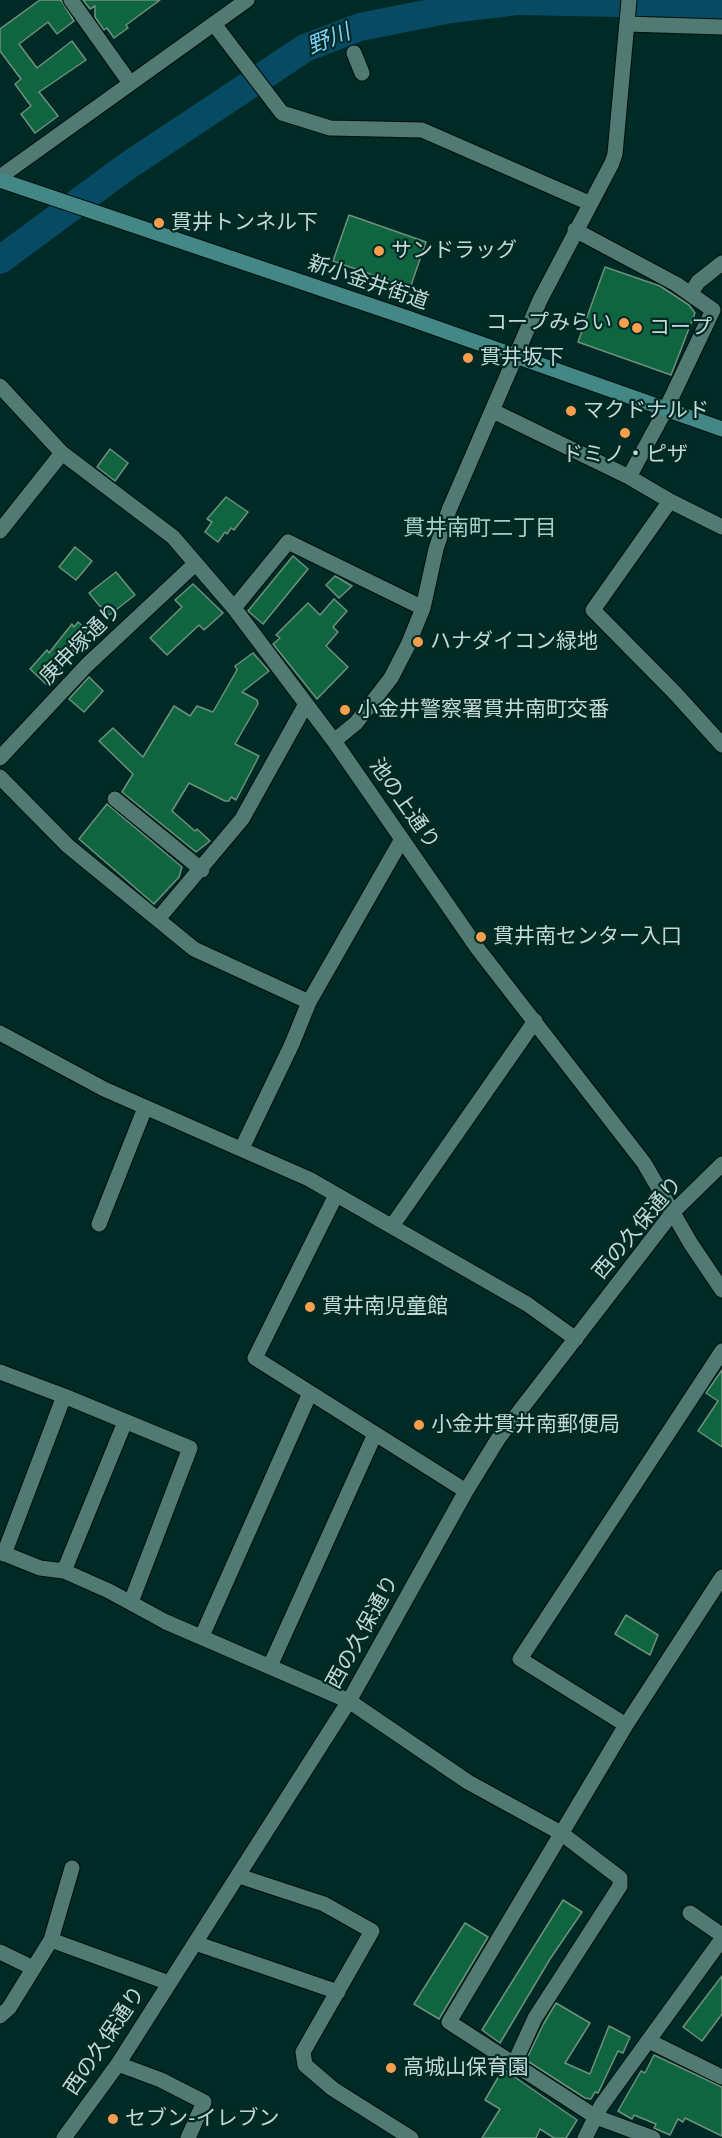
<!DOCTYPE html>
<meta charset="utf-8">
<style>
body{margin:0}
canvas{display:block;background:#002a25}
</style>
<canvas width="722" height="2138"></canvas>
<script>
const c = document.querySelector('canvas').getContext('2d');
c.lineJoin = 'round';
function poly(rows) {
  const path = new Path2D();
  for (const r of rows) {
    path.moveTo(r[0], r[1]);
    for (let i = 2; i < r.length; i += 2) path.lineTo(r[i], r[i + 1]);
  }
  return path;
}
function strokePath(path, color, width, dash) {
  c.strokeStyle = color;
  c.lineWidth = width;
  c.lineCap = dash ? 'butt' : 'round';
  c.setLineDash(dash || []);
  c.stroke(path);
}
function fillPath(path, color) {
  c.fillStyle = color;
  c.fill(path, 'evenodd');
}
function write(font, color, halo, rows, align = 'center') {
  c.font = font + ' "PT Sans","Noto Sans JP",sans-serif';
  c.lineWidth = 4.5;
  c.setLineDash([]);
  c.textBaseline = 'middle';
  c.strokeStyle = halo;
  c.fillStyle = color;
  for (const [text, x, y, turn = 0] of rows) {
    c.save();
    c.translate(x, y);
    c.rotate((+turn || 0) * Math.PI / 180);
    c.textAlign = isNaN(turn) ? turn : align;
    if (halo) c.strokeText(text, 0, 0);
    c.fillText(text, 0, 0);
    c.restore();
  }
}
strokePath(poly([
 [0,260,126,167,305,48,360,27,451,9,517,1,722,5]
]), '#074a64', 28);
const building = poly([
 [40,0,61,0,74,21,57,34,48,22,19,44,37,68,72,41,86,60,39,92,58,116,35,133,21,114,31,106,15,84,21,79,0,51,0,29,40,0],
 [83,0,160,0,126,25,128,28,114,38,107,28,104,30,95,17,95,6,90,9,83,0],
 [349,215,426,242,410,288,333,261,349,215],
 [605,267,660,286,689,305,695,313,671,375,578,342,605,267],
 [110,449,128,463,115,481,97,467,110,449],
 [226,497,248,512,234,530,231,528,227,534,225,532,218,542,205,532,212,522,207,519,226,497],
 [75,547,92,561,76,580,59,567,75,547],
 [293,556,308,569,263,624,248,611,293,556],
 [116,572,135,595,108,616,89,593,116,572],
 [335,576,352,586,339,598,326,585,335,576],
 [193,584,223,613,204,630,199,625,167,655,150,638,182,607,175,600,193,584],
 [334,599,347,611,333,627,338,632,326,646,348,667,317,699,273,644,280,638,276,635,308,603,320,615,334,599],
 [78,622,87,630,63,666,46,684,30,669,47,650,49,653,72,624,74,627,78,622],
 [253,653,269,671,242,692,257,700,258,704,235,744,259,756,236,800,231,797,229,801,225,801,189,783,172,811,195,831,197,829,210,841,196,852,122,792,133,774,99,741,113,728,143,757,174,706,190,716,197,706,213,712,237,670,235,666,253,653],
 [89,677,103,691,84,712,69,699,89,677],
 [107,804,182,867,179,877,154,904,79,839,107,804],
 [722,1370,722,1447,698,1431,718,1401,706,1393,722,1370],
 [626,1615,658,1635,650,1655,615,1634,626,1615],
 [563,1900,582,1912,550,1959,500,2043,482,2030,563,1900],
 [465,1923,488,1937,439,2019,414,2004,465,1923],
 [722,1976,722,2014,702,2041,683,2027,722,1976],
 [556,2003,590,2023,565,2063,590,2074,609,2026,630,2037,623,2053,618,2051,598,2093,595,2092,591,2099,585,2098,526,2060,544,2023,556,2003],
 [654,2055,722,2087,722,2136,685,2118,683,2122,678,2119,670,2135,654,2128,656,2124,634,2115,632,2119,618,2111,641,2071,645,2073,654,2055],
 [503,2069,577,2120,566,2138,554,2138,540,2129,536,2138,482,2138,500,2109,485,2100,503,2069]
]);
fillPath(building, '#0f653f');
strokePath(building, '#70907c', 1.5);
const street = poly([
 [71,0,130,83],
 [214,24,282,113,330,128,422,130,589,203],
 [627,24,722,27],
 [354,53,362,73],
 [0,177,247,0],
 [575,230,676,284,713,310,666,409,629,477],
 [691,293,698,282,722,263],
 [0,386,62,453,173,537,234,608,334,741,478,949,644,1163,691,1244,722,1290],
 [493,411,629,477,670,501,722,527],
 [670,501,593,610,675,693,722,745],
 [0,531,62,453],
 [234,608,288,542,423,608],
 [334,741,356,723,391,678,408,645,423,608,436,549,449,510,540,300,612,163,615,154,629,0],
 [0,758,87,665,195,564],
 [0,777,68,846,194,949,309,1002],
 [115,799,202,870],
 [158,919,242,819,306,704],
 [0,1033,104,1089,309,1179,527,1304,576,1339],
 [242,1148,292,1044,309,1002,402,839],
 [336,1195,255,1358,466,1491],
 [99,1224,145,1108],
 [392,1226,535,1021],
 [0,1372,64,1396,190,1448,131,1602],
 [0,1552,40,1568,64,1571,109,1591,166,1622,349,1701,468,1782,561,1833,620,1878,620,1886,535,2018,514,2064],
 [4,1554,64,1396],
 [64,1571,125,1422],
 [202,1636,310,1393],
 [270,1666,375,1434],
 [626,1725,520,1659,722,1351],
 [239,1876,324,1904,372,1931,303,2052,305,2065,333,2089,411,2138],
 [690,1913,722,1935],
 [51,1940,169,1983],
 [195,1943,338,1992],
 [0,1952,33,1968],
 [0,2016,9,2008,51,1940,72,1868],
 [649,2041,722,2077],
 [118,2064,161,2080,204,2102,188,2138],
 [64,2138,118,2064,349,1701,466,1491,498,1439,673,1212,722,1164],
 [585,2138,601,2106,722,1939],
 [653,2138,596,2117,449,2022,626,1725,722,1577]
]);
const secondary = poly([
 [0,180,405,317,722,429]
]);
strokePath(street, '#00100d', 17);
strokePath(secondary, '#00100d', 17);
strokePath(street, '#517a72', 15);
strokePath(secondary, '#438887', 15);
for (const [x, y, r, color] of [
 [159,223,6,"#fa9f4e"],
 [379,251,6,"#fa9f4e"],
 [624,323,6,"#fa9f4e"],
 [637,328,6,"#fa9f4e"],
 [468,358,6,"#fa9f4e"],
 [571,411,6,"#fa9f4e"],
 [625,433,6,"#fa9f4e"],
 [418,642,6,"#fa9f4e"],
 [345,710,6,"#fa9f4e"],
 [481,937,6,"#fa9f4e"],
 [310,1307,6,"#fa9f4e"],
 [419,1425,6,"#fa9f4e"],
 [391,2068,6,"#fa9f4e"],
 [113,2119,6,"#fa9f4e"]
]) {
  const dot = new Path2D();
  dot.arc(x, y, r, 0, 2 * Math.PI);
  c.fillStyle = color;
  c.fill(dot);
  strokePath(dot, '#002a25', 2);
}
write('21px', '#c4d9d5', '#002a25', [
 ["貫井トンネル下",171,223],
 ["サンドラッグ",391,251],
 ["コープみらい",612,323,"right"],
 ["コープ",649,328],
 ["貫井坂下",480,358],
 ["マクドナルド",583,411],
 ["ドミノ・ピザ",625,455,"center"],
 ["ハナダイコン緑地",430,642],
 ["小金井警察署貫井南町交番",357,710],
 ["貫井南センター入口",493,937],
 ["貫井南児童館",322,1307],
 ["小金井貫井南郵便局",431,1425],
 ["高城山保育園",403,2068],
 ["セブン-イレブン",125,2119]
], 'left');
write('21px', '#c4d9d5', '#002a25', [
 ["新小金井街道",368,283,19],
 ["庚申塚通り",81,644,-45],
 ["池の上通り",404,804,55],
 ["西の久保通り",638,1228,-50],
 ["西の久保通り",363,1632,-61],
 ["西の久保通り",105,2041,-56]
]);
write('italic 22px', '#82cef4', '#002a25', [
 ["野川",329,40,-22]
]);
write('22px', '#a4cfc7', '#002a25', [
 ["貫井南町二丁目",480,529]
]);
</script>
